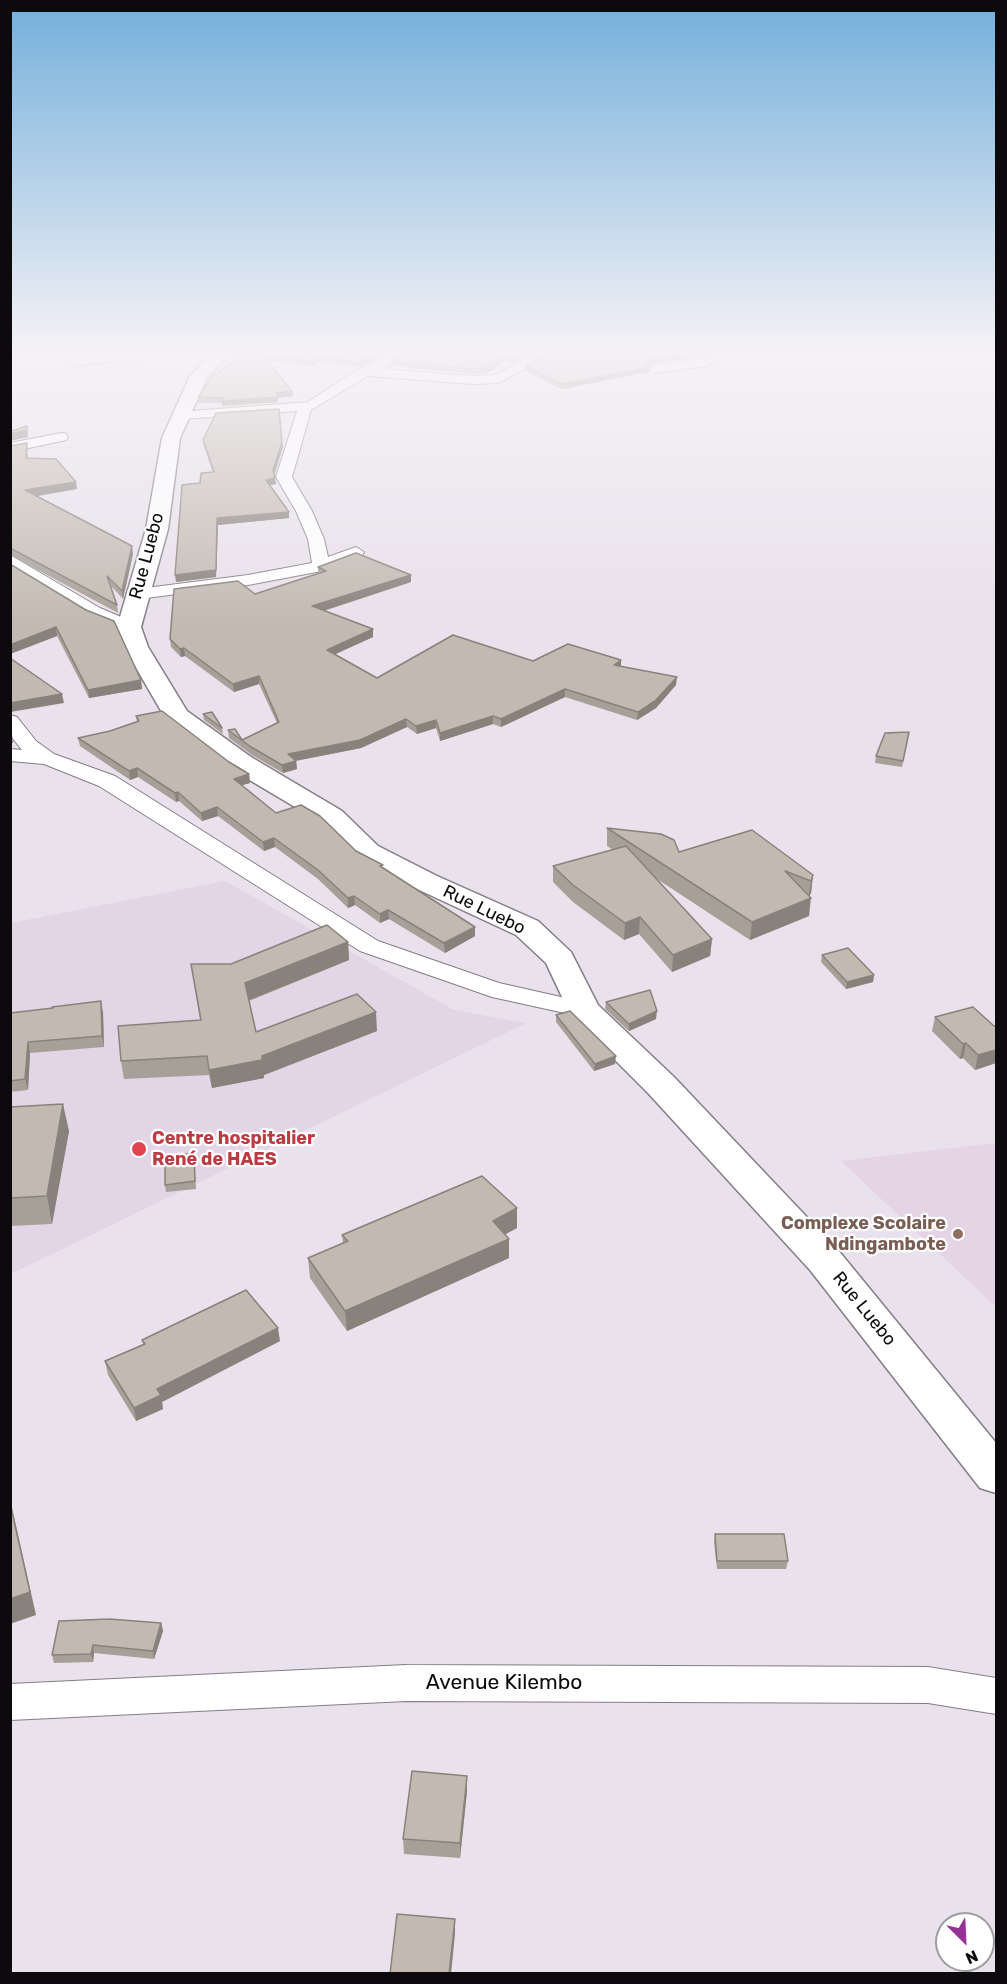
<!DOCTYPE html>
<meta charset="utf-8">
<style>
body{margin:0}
#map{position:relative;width:1007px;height:1984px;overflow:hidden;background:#e9e1eb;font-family:Rubik,sans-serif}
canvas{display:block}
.frame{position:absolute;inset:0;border:12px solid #0d0a0e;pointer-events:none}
.north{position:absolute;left:935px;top:1912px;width:60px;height:60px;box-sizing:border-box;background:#fff;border:2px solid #9e9d9f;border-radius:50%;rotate:156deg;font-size:16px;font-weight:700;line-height:24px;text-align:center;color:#0d0a0e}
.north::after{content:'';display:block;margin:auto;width:21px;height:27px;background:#973196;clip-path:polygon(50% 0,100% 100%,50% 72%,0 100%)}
</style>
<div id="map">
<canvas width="1007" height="1984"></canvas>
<div class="frame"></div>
<div class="north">N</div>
</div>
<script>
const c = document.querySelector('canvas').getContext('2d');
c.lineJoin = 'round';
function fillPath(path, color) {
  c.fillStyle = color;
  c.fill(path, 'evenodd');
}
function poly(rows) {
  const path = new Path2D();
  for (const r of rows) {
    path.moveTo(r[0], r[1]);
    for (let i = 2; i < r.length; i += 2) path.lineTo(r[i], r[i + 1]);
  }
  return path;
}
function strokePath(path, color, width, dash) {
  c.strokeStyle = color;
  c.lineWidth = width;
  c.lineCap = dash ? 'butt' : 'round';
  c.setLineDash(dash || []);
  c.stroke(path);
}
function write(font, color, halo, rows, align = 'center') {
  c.font = font + ' Rubik,sans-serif';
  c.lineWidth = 4.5;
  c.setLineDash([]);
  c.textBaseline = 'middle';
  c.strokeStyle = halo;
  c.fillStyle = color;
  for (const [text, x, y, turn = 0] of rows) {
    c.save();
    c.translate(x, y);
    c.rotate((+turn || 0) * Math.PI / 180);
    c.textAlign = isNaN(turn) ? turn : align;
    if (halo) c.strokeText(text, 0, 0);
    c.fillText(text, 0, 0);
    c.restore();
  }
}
fillPath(poly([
 [225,881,454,1010,526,1023,11,1274,11,923]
]), '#e2d5e5');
fillPath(poly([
 [996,1143,996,1307,841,1161]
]), '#e4d4e6');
const minor = poly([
 [39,347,65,347,59,351,10,361,10,353,39,347],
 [403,347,419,347,381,369,473,376,495,375,550,347,566,347,498,383,473,384,368,376,311,410,292,477,312,511,324,539,328,557,356,547,364,552,362,556,327,570,248,585,138,599,132,598,129,594,132,590,138,589,248,575,312,563,308,539,296,511,276,477,297,411,183,419,178,418,176,415,178,412,308,402,351,374,403,347],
 [726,347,742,347,706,366,655,373,648,369,655,365,703,359,726,347],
 [181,348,201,349,223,355,224,358,218,362,200,357,181,356,77,365,71,361,77,357,181,348],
 [61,433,66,434,68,437,66,440,10,452,10,443,61,433],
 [10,555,100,608,135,623,138,627,135,631,129,632,88,616,10,568,10,555],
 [10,715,17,717,36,741,54,754,115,776,378,941,499,983,592,1004,596,1009,592,1014,583,1017,492,997,360,951,99,786,44,764,10,761,10,749,22,750,10,735,10,715],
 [406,1665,928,1667,996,1678,996,1714,928,1703,406,1701,10,1720,10,1684,406,1665]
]);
const tertiary = poly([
 [218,347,236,347,207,378,180,438,168,529,141,627,148,647,187,711,251,757,342,811,378,846,437,876,538,921,571,952,598,1005,674,1077,838,1250,996,1443,996,1493,980,1488,810,1270,648,1093,571,1016,546,963,516,935,415,888,358,858,322,823,231,769,168,721,164,716,124,647,117,627,146,529,162,438,190,376,218,347]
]);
strokePath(minor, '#847d86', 2);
strokePath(tertiary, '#847d86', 3);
fillPath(minor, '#fff');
fillPath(tertiary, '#fff');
fillPath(poly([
 [196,347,215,347,212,350],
 [234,347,398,347,360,367,319,362,312,366,267,361,292,391,293,396,278,398,278,402,222,406,222,403,198,403,198,397,243,352,235,352],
 [413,347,545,347,511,364,505,361,488,373,473,374,391,366,391,361],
 [781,347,814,347,815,354,781,353],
 [714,351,702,357,655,363,649,366,649,372,561,389,525,371,525,366],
 [203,440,283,447,274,474,276,484,270,485,289,518,218,525,216,577,176,582,200,483,213,473,204,446],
 [27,443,28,458,77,489,36,496,133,554,123,599,111,586,117,605,118,613,10,555,10,446],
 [10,564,141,680,142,689,89,698,57,636,10,654],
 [318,567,411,575,411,582,324,611,373,629,373,637,335,654,377,678,533,661,621,666,676,685,656,708,637,720,565,697,501,727,493,724,440,741,436,728,417,734,407,727,361,748,296,761,297,769,283,773,252,755,229,738,228,730,242,740,277,723,259,684,234,692,185,656,181,657,171,647,170,639,255,594,318,573],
 [203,714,222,728,223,734,204,720],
 [136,716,229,762,249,774,250,783,242,785,276,813,356,851,475,927,475,936,445,953,389,919,380,923,355,905,348,908,318,879,275,847,264,851,218,816,202,821,179,801,176,802,138,777,130,780,80,746,78,738,110,731,137,722],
 [908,739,902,767,875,763,876,756],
 [607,828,679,852,813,875,811,893,809,897,809,916,750,940,654,877,712,939,710,956,672,972,639,934,624,940,573,902,553,882,553,866,613,850,607,846],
 [348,942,349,960,249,1001,256,1032,377,1031,264,1075,264,1078,212,1088,209,1075,124,1079,121,1061,200,1020,191,964,231,964],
 [822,955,874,975,873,982,846,989,821,962],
 [606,1002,656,1019,629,1031,605,1009],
 [103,1012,104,1047,30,1053,28,1090,10,1092,10,1013],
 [556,1015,615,1064,594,1071,556,1022],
 [935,1017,994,1026,996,1026,996,1063,975,1070,963,1058,960,1059,932,1031],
 [10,1107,69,1131,52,1224,10,1226],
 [194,1153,196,1189,166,1192,165,1185],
 [517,1228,505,1234,509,1239,509,1258,347,1331,310,1278,308,1258,343,1244,342,1235],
 [142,1340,280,1341,162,1402,163,1409,136,1421,108,1375,105,1361,143,1344],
 [715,1534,788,1561,786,1569,717,1569,714,1542],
 [161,1623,163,1631,154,1659,94,1653,93,1662,54,1663,52,1655],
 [467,1776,467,1791,460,1858,404,1854,403,1839]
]), '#a7a098');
fillPath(poly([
 [10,347,28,347,10,351],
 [388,347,398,347,360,367,360,362],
 [535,347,545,347,511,364,511,359],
 [712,347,714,347,714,351,702,357,655,363,646,368,650,367,649,372,561,389,561,384,646,363,655,358],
 [505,356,505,361,488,373,488,368],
 [319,357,319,362,312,366,312,361],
 [292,391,293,396,278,398,278,402,222,406,222,401],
 [27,426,28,437,10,441,10,434],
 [282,442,283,447,274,476,273,470],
 [275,478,276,484,266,486,266,480],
 [76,482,77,489,26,498,25,490],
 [289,512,289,518,218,525,216,577,176,582,175,575,217,518],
 [132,546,133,554,123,599,122,591],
 [411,575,411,582,313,614,312,606],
 [56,627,57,636,10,654,10,645],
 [373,629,373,637,327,658,327,650],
 [184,648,185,656,181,657,180,649],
 [621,660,621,668,614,665],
 [259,676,259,684,234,692,233,684],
 [677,677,676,685,656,708,637,720,638,712],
 [141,680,142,689,89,698,88,690],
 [565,689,565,697,501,727,501,719],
 [62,694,64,703,10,712,10,703],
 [493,716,493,724,440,741,440,733],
 [406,719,407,727,361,748,289,762,288,754],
 [436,720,436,728,417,734,416,726],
 [10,734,12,734,13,743,10,743],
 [296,761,297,769,283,773,282,765],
 [137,768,138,777,130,780,129,771],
 [249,774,250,783,235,787,234,779],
 [178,792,179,801,176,802,175,793],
 [217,807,218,816,202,821,201,813],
 [274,838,275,847,264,851,263,842],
 [813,875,811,893,808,898,811,881],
 [354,896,355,905,348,908,348,898],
 [811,898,809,916,750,940,752,922],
 [388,910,389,919,380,923,380,914],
 [640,917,639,934,624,940,625,923],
 [475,927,475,936,445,953,444,943],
 [712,939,710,956,672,972,673,955],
 [348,942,349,960,247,1001,245,983],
 [874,975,873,982,846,989,847,982],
 [101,1001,103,1012,104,1047,102,1036],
 [657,1011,656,1019,629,1031,629,1024],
 [376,1012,377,1031,264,1075,264,1078,212,1088,209,1070,262,1056],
 [28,1042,30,1053,28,1090,25,1079],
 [966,1043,963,1058,960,1059,963,1044],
 [996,1050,996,1063,975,1070,978,1055],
 [616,1056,615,1064,594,1071,595,1064],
 [63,1104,69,1131,52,1224,47,1196],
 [517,1208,517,1228,493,1241,493,1221],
 [509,1239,509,1258,347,1331,345,1311],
 [278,1328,280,1341,162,1402,163,1409,136,1421,134,1408,157,1389],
 [10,1499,36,1615,10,1624],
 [161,1623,163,1631,154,1659,153,1651],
 [93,1645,94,1653,93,1662,91,1654],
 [467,1776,467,1791,460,1858,460,1843],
 [455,1919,455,1934,451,1974,449,1974]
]), '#88827c');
const building = poly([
 [243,347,388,347,360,362,319,357,312,361,263,355,292,391,277,393,278,397,222,401,223,398,198,397,212,377,249,348,243,347],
 [413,347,535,347,511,359,505,356,488,368,473,369,391,361,413,347],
 [561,347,712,347,703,352,655,358,646,363,650,367,561,384,525,366,561,347],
 [782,347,814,347,815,349,782,349,782,347],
 [279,409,282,442,273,470,275,478,266,480,289,512,217,518,216,570,175,575,182,485,200,483,201,473,214,472,203,440,216,413,279,409],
 [27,426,27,430,10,434,10,429,12,431,27,426],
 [27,443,26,458,56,459,76,482,25,490,132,546,122,591,107,576,117,605,10,548,10,446,27,443],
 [356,553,411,575,312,606,373,629,327,650,377,678,453,635,533,661,568,644,621,660,614,665,677,677,656,700,638,712,565,689,501,719,493,716,440,733,436,720,416,726,406,719,360,740,288,754,296,761,282,765,251,747,228,730,235,729,242,740,279,722,259,676,233,684,184,648,180,649,170,639,174,589,238,581,255,594,326,571,318,567,356,553],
 [10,564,86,610,114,621,141,680,88,690,56,627,10,645,10,564],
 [10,658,62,694,10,703,10,658],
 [162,711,229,762,249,774,234,779,276,813,301,805,320,816,356,851,383,865,380,866,475,927,444,943,388,910,380,914,354,896,348,898,318,870,274,838,263,842,217,807,201,813,178,792,175,793,137,768,129,771,78,738,110,731,139,721,136,716,162,711],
 [212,712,222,728,203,714,212,712],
 [909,732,903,761,876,756,885,733,909,732],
 [607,828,661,834,674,840,679,852,752,830,813,875,811,881,785,871,811,898,752,922,607,828],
 [626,846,712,939,673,955,640,917,625,923,573,885,553,866,626,846],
 [327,925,348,942,245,983,256,1032,357,994,376,1012,262,1056,262,1060,209,1070,207,1056,121,1061,118,1026,201,1020,191,964,231,964,327,925],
 [848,948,874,975,847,982,822,955,848,948],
 [650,990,657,1011,629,1024,606,1002,650,990],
 [101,1001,102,1036,28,1042,25,1079,10,1081,10,1013,53,1008,52,1007,101,1001],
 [973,1007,994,1026,996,1026,996,1050,978,1055,966,1043,963,1044,935,1017,973,1007],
 [570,1011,616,1056,595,1064,556,1015,570,1011],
 [63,1104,47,1196,10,1198,10,1107,63,1104],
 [194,1153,195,1181,165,1185,165,1157,194,1153],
 [482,1176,517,1208,493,1221,509,1239,345,1311,308,1258,348,1241,342,1235,482,1176],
 [246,1290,278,1328,157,1389,161,1395,134,1408,105,1361,145,1344,142,1340,246,1290],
 [10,1503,30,1592,10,1599,10,1503],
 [715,1534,784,1534,788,1561,717,1561,715,1534],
 [109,1619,161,1623,153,1651,93,1645,91,1654,52,1655,59,1621,109,1619],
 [412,1771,467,1776,460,1843,403,1839,412,1771],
 [397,1914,455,1919,449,1974,390,1974,397,1914]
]);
fillPath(building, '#c2bab1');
strokePath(building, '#88827c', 1.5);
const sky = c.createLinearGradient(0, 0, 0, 625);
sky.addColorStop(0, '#73afdb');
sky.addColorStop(0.56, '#f5f2f6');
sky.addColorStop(1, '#f5f2f600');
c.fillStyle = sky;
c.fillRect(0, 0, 1007, 625);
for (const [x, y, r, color] of [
 [139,1149,8,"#e0444e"],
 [958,1234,6,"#8d6e63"]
]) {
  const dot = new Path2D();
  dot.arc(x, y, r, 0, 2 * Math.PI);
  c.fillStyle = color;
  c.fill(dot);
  strokePath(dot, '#fff', 2);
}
write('18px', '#0d0a0e', '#fff', [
 ["Rue Luebo",147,556,-75],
 ["Rue Luebo",484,910,26],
 ["Rue Luebo",864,1309,51]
]);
write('bold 18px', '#be3a42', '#fff', [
 ["Centre hospitalier",152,1139],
 ["René de HAES",152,1160]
], 'left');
write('bold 18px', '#785e54', '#fff', [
 ["Complexe Scolaire",946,1224],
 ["Ndingambote",946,1245]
], 'right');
write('21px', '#0d0a0e', '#fff', [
 ["Avenue Kilembo",504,1683]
]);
</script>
